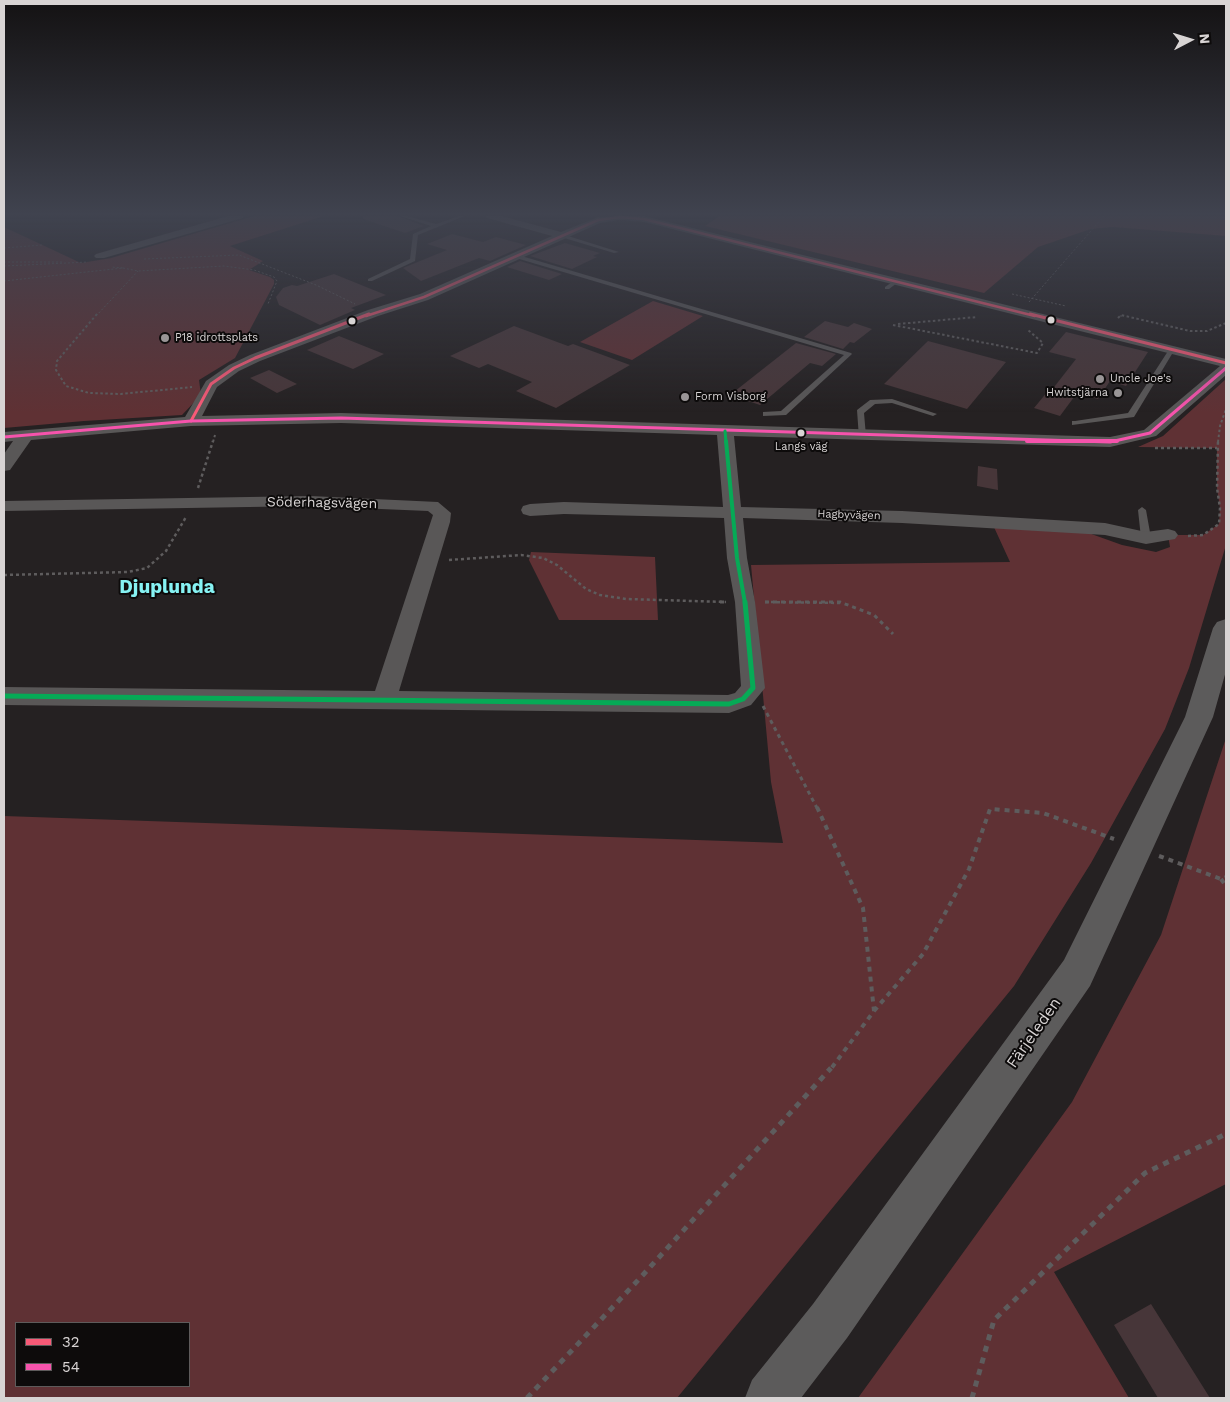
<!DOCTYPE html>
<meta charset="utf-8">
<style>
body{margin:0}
#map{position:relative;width:1230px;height:1402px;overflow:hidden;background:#252122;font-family:"Work Sans",sans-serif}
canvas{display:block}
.frame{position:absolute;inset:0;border:5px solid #d8d4d4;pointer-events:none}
.legend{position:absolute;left:15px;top:1322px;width:175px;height:65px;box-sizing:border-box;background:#0d0b0b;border:1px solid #5e5b5b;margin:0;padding:6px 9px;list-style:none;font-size:15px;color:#d8d4d4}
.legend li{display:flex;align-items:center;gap:10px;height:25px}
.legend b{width:25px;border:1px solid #5e5b5b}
.north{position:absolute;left:1165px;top:15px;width:50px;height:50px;-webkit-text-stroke:4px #0d0b0b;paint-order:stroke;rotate:85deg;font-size:14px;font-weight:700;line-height:20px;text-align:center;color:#d8d4d4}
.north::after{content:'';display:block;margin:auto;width:18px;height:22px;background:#d8d4d4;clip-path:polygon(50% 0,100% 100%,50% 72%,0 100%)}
</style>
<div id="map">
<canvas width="1230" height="1402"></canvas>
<div class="frame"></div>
<ul class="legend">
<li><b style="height:6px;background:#f75a77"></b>32</li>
<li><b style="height:6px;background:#f653ac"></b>54</li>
</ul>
<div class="north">N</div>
</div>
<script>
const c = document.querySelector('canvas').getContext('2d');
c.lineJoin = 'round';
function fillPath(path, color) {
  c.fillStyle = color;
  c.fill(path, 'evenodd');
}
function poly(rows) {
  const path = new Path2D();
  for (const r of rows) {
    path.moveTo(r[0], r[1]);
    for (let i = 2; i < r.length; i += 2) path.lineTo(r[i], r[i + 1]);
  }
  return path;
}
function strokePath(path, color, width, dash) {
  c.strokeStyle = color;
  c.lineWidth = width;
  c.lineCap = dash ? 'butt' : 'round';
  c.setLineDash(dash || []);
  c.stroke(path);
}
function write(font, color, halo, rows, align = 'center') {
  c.font = font + ' "Work Sans",sans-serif';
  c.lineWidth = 4;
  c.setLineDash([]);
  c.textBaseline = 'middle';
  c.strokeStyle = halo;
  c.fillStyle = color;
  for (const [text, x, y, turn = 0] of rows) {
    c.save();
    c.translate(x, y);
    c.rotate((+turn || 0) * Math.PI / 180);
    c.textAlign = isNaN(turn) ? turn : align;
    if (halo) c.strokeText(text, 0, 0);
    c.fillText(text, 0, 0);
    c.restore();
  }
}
fillPath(poly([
 [254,216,324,216,230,246,263,261,249,270,270,277,274,280,274,284,235,358,199,380,201,395,182,415,84,421,4,428,4,227,81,263,111,258],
 [719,216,1226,216,1226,236,1113,227,1091,229,1038,247,984,293,705,226],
 [653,301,703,316,632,360,580,342],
 [1226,379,1226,545,1189,668,1165,729,1091,863,1014,986,677,1398,4,1398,4,816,783,843,771,782,751,565,1010,562,993,525,1083,531,1122,545,1156,552,1170,547,1168,535,1203,535,1219,524,1220,508,1217,488,1217,448,1138,447,1163,436],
 [16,1323,189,1323,189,1386,16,1386],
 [531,552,655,557,658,620,559,620,529,560],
 [1226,738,1226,1184,1054,1272,1129,1398,858,1398,1072,1102,1161,935]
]), '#5f3134');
fillPath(poly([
 [363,216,398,216,424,226,405,233,363,219],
 [452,234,483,242,496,237,526,245,490,261,479,258,421,281,403,268,447,250,427,244],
 [565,243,600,253,593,256,597,257,572,269,530,256],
 [520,261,562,274,549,280,507,267],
 [334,274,386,295,351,308,355,310,320,325,279,305,276,297,283,288,292,285,297,286],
 [825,321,848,327,854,323,872,329,854,343,850,342,843,349,804,337],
 [514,326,568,346,573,344,630,365,556,408,516,391,532,382,488,364,479,368,450,356],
 [1066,332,1148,352,1126,386,1110,381,1098,399,1077,393,1060,416,1034,408,1048,391,1051,391,1076,359,1049,352],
 [339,336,384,354,353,369,307,350],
 [928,341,1006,362,967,409,884,384],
 [796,343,836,354,822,366,810,363,760,405,730,395],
 [269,370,297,384,277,393,250,378],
 [978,466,997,469,998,490,977,486],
 [1151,1304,1210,1398,1158,1398,1114,1325]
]), '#473639');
strokePath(poly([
 [4,248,42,245],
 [144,259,239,255,316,285,355,304],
 [4,262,62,262],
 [4,266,88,262],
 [123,268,138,271,224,266,254,270,274,277,277,281,268,304],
 [4,281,123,268,111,267],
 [1012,294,1066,306],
 [1029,302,1104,216],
 [96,316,138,271],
 [1120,316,1124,316]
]), '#5e5c5d', 1, [2, 2]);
strokePath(poly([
 [97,314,57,361,56,370,66,386,89,393,121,394,192,387],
 [1118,318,1121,315,1190,331,1207,331,1226,323],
 [898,324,977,317],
 [893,325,1037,353,1043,343,1028,330],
 [213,442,215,435],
 [1218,442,1220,426,1226,409]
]), '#5e5c5d', 2, [2.5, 2.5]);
strokePath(poly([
 [1155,448,1217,448],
 [198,488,213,441],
 [1188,536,1203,535,1219,524,1220,508,1217,488,1218,441],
 [449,560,521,555,543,558,557,565,586,589,600,595,626,599,726,602],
 [4,575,128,572,147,568,166,551,186,517],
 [765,602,843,603]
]), '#5e5c5d', 2.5, [3, 3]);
strokePath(poly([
 [720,602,726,602],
 [765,602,840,602,874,615,893,634],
 [763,706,817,808]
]), '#5e5c5d', 3, [4, 4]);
strokePath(poly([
 [817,807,863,908,874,1011,830,1070],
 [1159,856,1221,879,1226,877],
 [1221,879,1226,886],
 [874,1011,923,954,969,869,990,809,1043,813,1114,839]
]), '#5e5c5d', 4, [5, 5]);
strokePath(poly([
 [527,1398,642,1276,831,1068],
 [972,1398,994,1320,1145,1173,1226,1134]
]), '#5e5c5d', 5, [6, 6]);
fillPath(poly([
 [400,216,407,216,436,224,459,216,465,216,418,235,415,261,372,281,368,281,368,279,410,259,413,234,431,226,400,216],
 [561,235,565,235,619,252,614,253,561,237,561,235],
 [518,255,851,353,852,354,786,415,763,416,763,412,781,411,844,355,516,258,518,255],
 [895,280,897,283,889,289,885,289,885,287,895,280],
 [1170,348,1175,349,1134,417,1072,425,1072,421,1075,421,1128,413,1170,348],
 [892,399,937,414,933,416,892,403,875,404,864,413,866,436,859,438,857,410,870,400,892,399],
 [1142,507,1146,510,1151,538,1146,541,1141,538,1138,510,1142,507]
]), '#595757');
fillPath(poly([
 [228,216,244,216,243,218,104,258,96,258,94,256,96,254,228,216],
 [486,216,502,216,561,232,598,217,644,216,1226,359,1226,375,1156,436,1110,447,734,436,741,507,902,511,1105,523,1146,532,1168,529,1175,531,1178,535,1175,539,1146,544,1105,535,902,523,743,518,747,558,755,602,765,688,751,705,729,713,4,705,4,687,375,691,433,515,428,511,310,506,4,511,4,501,310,496,438,502,451,513,450,522,399,691,728,695,735,693,741,686,735,602,727,558,724,518,564,514,530,516,523,514,521,510,523,506,530,504,564,502,723,507,717,435,341,423,191,426,31,440,10,470,4,471,4,454,13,441,4,442,4,432,185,417,206,381,229,365,250,355,368,310,420,294,552,236,487,218,486,216],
 [620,220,644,222,1220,366,1144,430,1110,437,341,413,202,416,217,387,239,371,260,361,378,316,428,300,600,223,620,220]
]), '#595757');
fillPath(poly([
 [1226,619,1226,671,1213,717,1090,986,847,1338,801,1398,745,1398,752,1380,813,1304,1064,960,1185,717,1213,628,1217,622,1226,619]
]), '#5c5b5b');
strokePath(poly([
 [366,316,424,297,598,220,620,217,644,219,1035,316]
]), '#f75a77', 2.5);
strokePath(poly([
 [1030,314,1226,363],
 [191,421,211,384,234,368,255,358,369,314]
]), '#f75a77', 3);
strokePath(poly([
 [4,437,191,421,341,418,1110,442,1150,433,1226,368]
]), '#f653ac', 3);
strokePath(poly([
 [1027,441,1117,441]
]), '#f653ac', 4);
strokePath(poly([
 [725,431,726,442]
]), '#06aa56', 3);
strokePath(poly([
 [726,441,737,558,745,603]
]), '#06aa56', 4);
strokePath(poly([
 [4,696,729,704,743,699,753,688,745,602]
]), '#06aa56', 5);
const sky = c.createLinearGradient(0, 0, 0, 412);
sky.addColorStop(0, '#141213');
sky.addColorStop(0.52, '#40434f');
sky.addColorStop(1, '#40434f00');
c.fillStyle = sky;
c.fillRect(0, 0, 1230, 412);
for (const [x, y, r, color] of [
 [1051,320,4.5,"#d8d4d4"],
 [352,321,4.5,"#d8d4d4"],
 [165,338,5,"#999596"],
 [1100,379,5,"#999596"],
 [1118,393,5,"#999596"],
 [685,397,5,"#999596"],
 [801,433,4.5,"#d8d4d4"]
]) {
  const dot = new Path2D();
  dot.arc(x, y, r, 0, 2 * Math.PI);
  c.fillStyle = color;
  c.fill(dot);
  strokePath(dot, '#0d0b0b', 2);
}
write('11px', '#d8d4d4', '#0d0b0b', [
 ["P18 idrottsplats",175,338],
 ["Uncle Joe's",1110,379],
 ["Hwitstjärna",1108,393,"right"],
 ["Form Visborg",695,397]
], 'left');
write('11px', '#d8d4d4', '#0d0b0b', [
 ["Langs väg",801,447]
]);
write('11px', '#d8d4d4', '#0d0b0b', [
 ["Hagbyvägen",849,515,2]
]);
write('14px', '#d8d4d4', '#0d0b0b', [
 ["Söderhagsvägen",322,503,1]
]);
write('16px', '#d8d4d4', '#0d0b0b', [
 ["Färjeleden",1034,1033,-55]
]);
write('bold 19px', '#86f2f3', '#0d0b0b', [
 ["Djuplunda",167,587]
]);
</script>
